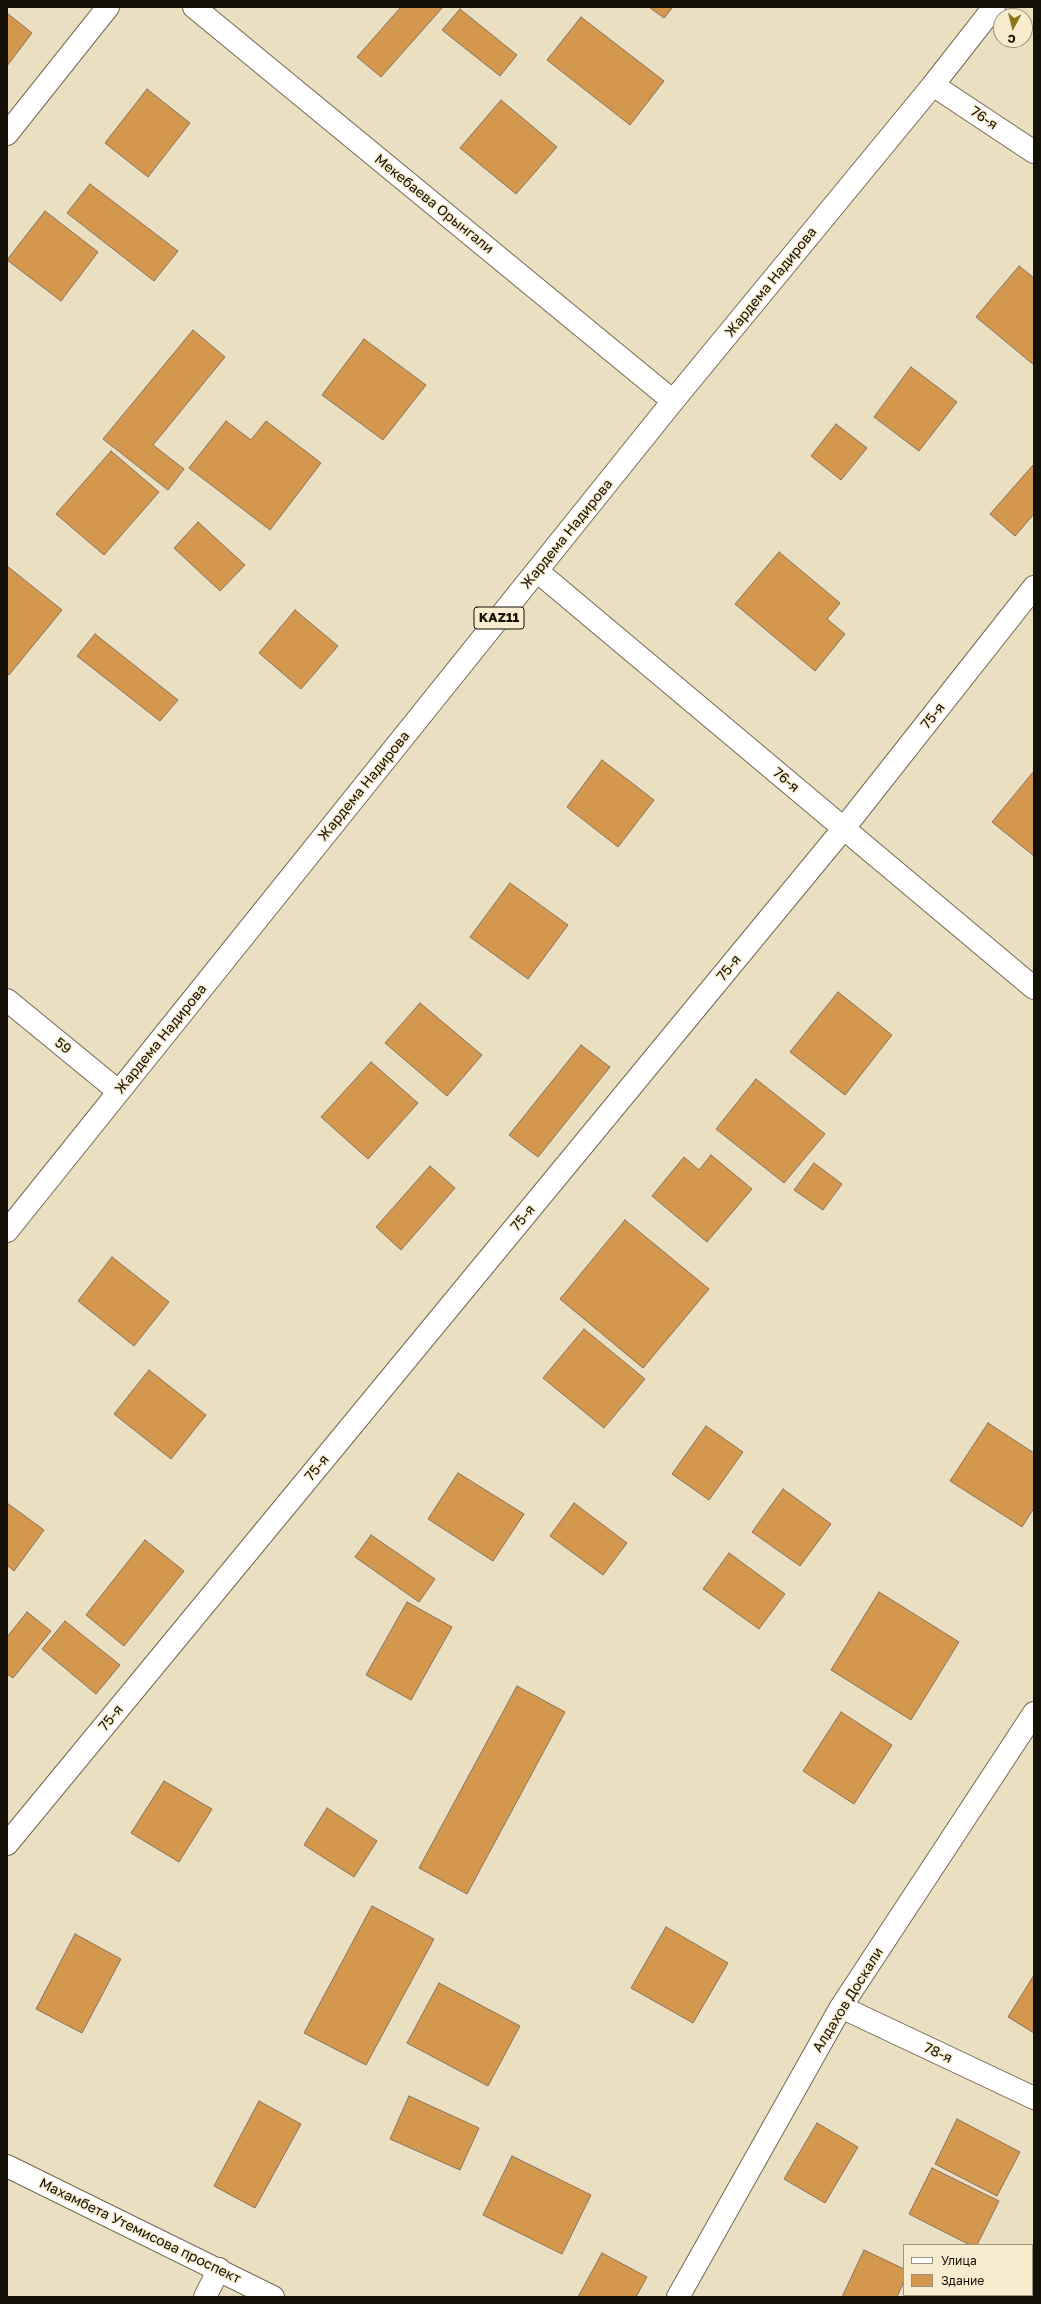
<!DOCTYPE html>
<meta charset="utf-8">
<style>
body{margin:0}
#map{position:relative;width:1041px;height:2304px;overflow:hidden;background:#ebdfc2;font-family:"Golos Text",sans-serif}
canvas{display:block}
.frame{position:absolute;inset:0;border:8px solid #151007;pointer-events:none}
.legend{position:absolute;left:903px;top:2244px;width:130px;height:52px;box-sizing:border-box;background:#f8eccf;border:1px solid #9d947f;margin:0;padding:5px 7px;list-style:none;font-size:12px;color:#151007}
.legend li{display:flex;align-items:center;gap:8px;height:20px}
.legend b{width:20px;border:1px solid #9d947f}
.north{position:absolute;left:993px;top:8px;width:40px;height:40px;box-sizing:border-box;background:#f8eccf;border:1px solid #9d947f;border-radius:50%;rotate:187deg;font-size:11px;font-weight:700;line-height:16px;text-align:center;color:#151007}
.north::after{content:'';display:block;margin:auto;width:14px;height:18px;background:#8d7519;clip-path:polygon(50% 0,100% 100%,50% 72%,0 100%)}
</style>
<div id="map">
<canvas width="1041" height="2304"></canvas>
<div class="frame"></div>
<ul class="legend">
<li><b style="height:5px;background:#fff"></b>Улица</li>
<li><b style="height:11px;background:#d3984e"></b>Здание</li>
</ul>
<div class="north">С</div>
</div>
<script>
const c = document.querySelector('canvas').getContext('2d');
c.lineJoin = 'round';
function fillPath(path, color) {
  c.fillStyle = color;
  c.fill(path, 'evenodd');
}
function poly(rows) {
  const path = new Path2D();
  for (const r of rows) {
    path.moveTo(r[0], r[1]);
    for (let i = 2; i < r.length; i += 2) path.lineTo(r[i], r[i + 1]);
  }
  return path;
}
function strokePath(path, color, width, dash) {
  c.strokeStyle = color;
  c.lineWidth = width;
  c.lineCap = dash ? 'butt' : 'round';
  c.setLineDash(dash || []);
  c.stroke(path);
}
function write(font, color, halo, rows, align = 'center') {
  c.font = font + ' "Golos Text",sans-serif';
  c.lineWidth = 3;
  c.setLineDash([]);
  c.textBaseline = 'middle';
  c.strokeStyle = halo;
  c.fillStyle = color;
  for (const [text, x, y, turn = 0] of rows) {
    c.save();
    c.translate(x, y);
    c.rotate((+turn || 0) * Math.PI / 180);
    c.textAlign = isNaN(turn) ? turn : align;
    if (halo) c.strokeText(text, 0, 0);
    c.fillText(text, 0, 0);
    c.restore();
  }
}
const building = poly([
 [401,7,443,7,381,77,357,57,401,7],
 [649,7,673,7,664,18,649,7],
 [460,9,517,55,500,76,442,30,460,9],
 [7,13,32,33,7,66,7,13],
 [581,17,664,81,630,125,547,60,581,17],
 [147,89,190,123,148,177,105,143,147,89],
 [501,100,557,147,516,194,460,148,501,100],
 [90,184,178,251,154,281,67,213,90,184],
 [45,211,98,252,61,301,7,260,45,211],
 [1019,266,1034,278,1034,365,976,317,1019,266],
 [193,330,225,357,153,445,184,469,168,490,103,439,193,330],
 [364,339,426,385,383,440,322,395,364,339],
 [911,367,957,402,919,451,874,417,911,367],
 [226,421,251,440,266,421,321,463,270,530,189,468,226,421],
 [836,424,867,448,841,480,811,456,836,424],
 [111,451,159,492,104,555,56,514,111,451],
 [1034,464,1034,514,1015,536,990,514,1034,464],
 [198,522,245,565,220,591,174,548,198,522],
 [779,552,840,603,827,619,845,634,815,671,735,604,779,552],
 [7,566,62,610,9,675,7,673,7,566],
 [295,610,338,646,301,689,259,653,295,610],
 [95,634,178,700,160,721,77,656,95,634],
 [602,760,654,800,618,847,567,807,602,760],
 [1034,771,1034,856,992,822,1034,771],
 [510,883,568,925,528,979,470,937,510,883],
 [838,992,892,1035,845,1095,790,1052,838,992],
 [420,1003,482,1055,447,1096,385,1043,420,1003],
 [581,1045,610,1067,538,1157,509,1135,581,1045],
 [371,1062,418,1103,368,1159,321,1117,371,1062],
 [756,1079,825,1134,784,1183,716,1129,756,1079],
 [711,1155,752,1189,707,1242,652,1196,684,1157,699,1170,711,1155],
 [814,1163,842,1184,823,1210,794,1190,814,1163],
 [430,1166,455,1188,401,1250,376,1227,430,1166],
 [625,1220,709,1289,643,1368,560,1299,625,1220],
 [112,1257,169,1302,134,1346,78,1301,112,1257],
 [584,1329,645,1379,604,1428,543,1378,584,1329],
 [149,1370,206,1415,171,1459,114,1414,149,1370],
 [988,1423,1034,1453,1034,1508,1022,1527,950,1481,988,1423],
 [706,1426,743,1452,709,1500,672,1474,706,1426],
 [458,1473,524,1514,493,1561,428,1519,458,1473],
 [783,1489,831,1524,800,1566,752,1532,783,1489],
 [7,1503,44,1530,14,1571,7,1565,7,1503],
 [574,1503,627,1543,603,1575,550,1536,574,1503],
 [371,1535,435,1579,419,1602,355,1557,371,1535],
 [145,1540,184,1571,124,1646,86,1615,145,1540],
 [729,1553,785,1594,759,1629,703,1589,729,1553],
 [879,1592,959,1642,911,1720,831,1670,879,1592],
 [407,1602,452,1627,411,1700,366,1675,407,1602],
 [27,1612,51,1631,13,1678,7,1674,7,1637,27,1612],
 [65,1621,120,1665,96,1694,42,1649,65,1621],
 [517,1686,565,1712,467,1894,419,1868,517,1686],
 [841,1712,892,1745,854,1804,803,1771,841,1712],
 [164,1781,212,1809,179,1862,131,1833,164,1781],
 [327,1808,377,1841,354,1877,304,1845,327,1808],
 [372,1906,434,1939,366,2065,304,2033,372,1906],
 [666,1927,728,1963,693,2023,631,1988,666,1927],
 [75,1934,121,1959,82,2033,36,2009,75,1934],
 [1034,1975,1034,2033,1008,2017,1034,1975],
 [439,1983,520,2026,488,2086,407,2043,439,1983],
 [409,2096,479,2128,460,2170,390,2139,409,2096],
 [259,2101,301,2124,255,2208,214,2186,259,2101],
 [957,2119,1020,2152,997,2196,935,2164,957,2119],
 [817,2123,858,2147,825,2203,784,2179,817,2123],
 [512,2156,591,2195,562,2254,483,2215,512,2156],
 [932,2168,999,2201,977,2245,970,2245,909,2214,932,2168],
 [864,2250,904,2269,904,2281,897,2297,842,2297,864,2250],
 [602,2253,647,2277,636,2297,578,2297,602,2253]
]);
fillPath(building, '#d3984e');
strokePath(building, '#86735d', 1);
const minor = poly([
 [194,7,673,401],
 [933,85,1034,152],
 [7,134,108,7],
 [537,571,1034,988],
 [7,1000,118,1091],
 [7,1844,844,828,1034,587],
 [841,2007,1034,2098],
 [7,2166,273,2297],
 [205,2297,219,2269],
 [678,2297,841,2007,1034,1713]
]);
const highway = poly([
 [7,1231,673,401,933,85,994,7]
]);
strokePath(minor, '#746950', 24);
strokePath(highway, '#746950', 24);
strokePath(minor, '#fff', 22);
strokePath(highway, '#fff', 22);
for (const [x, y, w] of [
 [499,618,50]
]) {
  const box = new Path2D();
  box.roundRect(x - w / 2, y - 11, w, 22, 3);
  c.fillStyle = '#f8eccf';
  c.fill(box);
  strokePath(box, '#151007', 1);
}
write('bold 13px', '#151007', null, [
 ["KAZ11",499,618]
]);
write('14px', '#151007', '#f8eccf', [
 ["76-я",984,118,34],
 ["Мекебаева Орынгали",434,204,39],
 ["Жардема Надирова",771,282,-51],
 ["Жардема Надирова",567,534,-51],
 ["75-я",933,716,-52],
 ["76-я",786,780,40],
 ["Жардема Надирова",364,786,-51],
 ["75-я",729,968,-51],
 ["Жардема Надирова",161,1039,-51],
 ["59",63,1046,39],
 ["75-я",523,1218,-51],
 ["75-я",317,1468,-51],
 ["75-я",111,1718,-51],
 ["Алдахов Доскали",848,2000,-58],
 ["78-я",938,2053,25],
 ["Махамбета Утемисова проспект",140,2231,26]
]);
</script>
